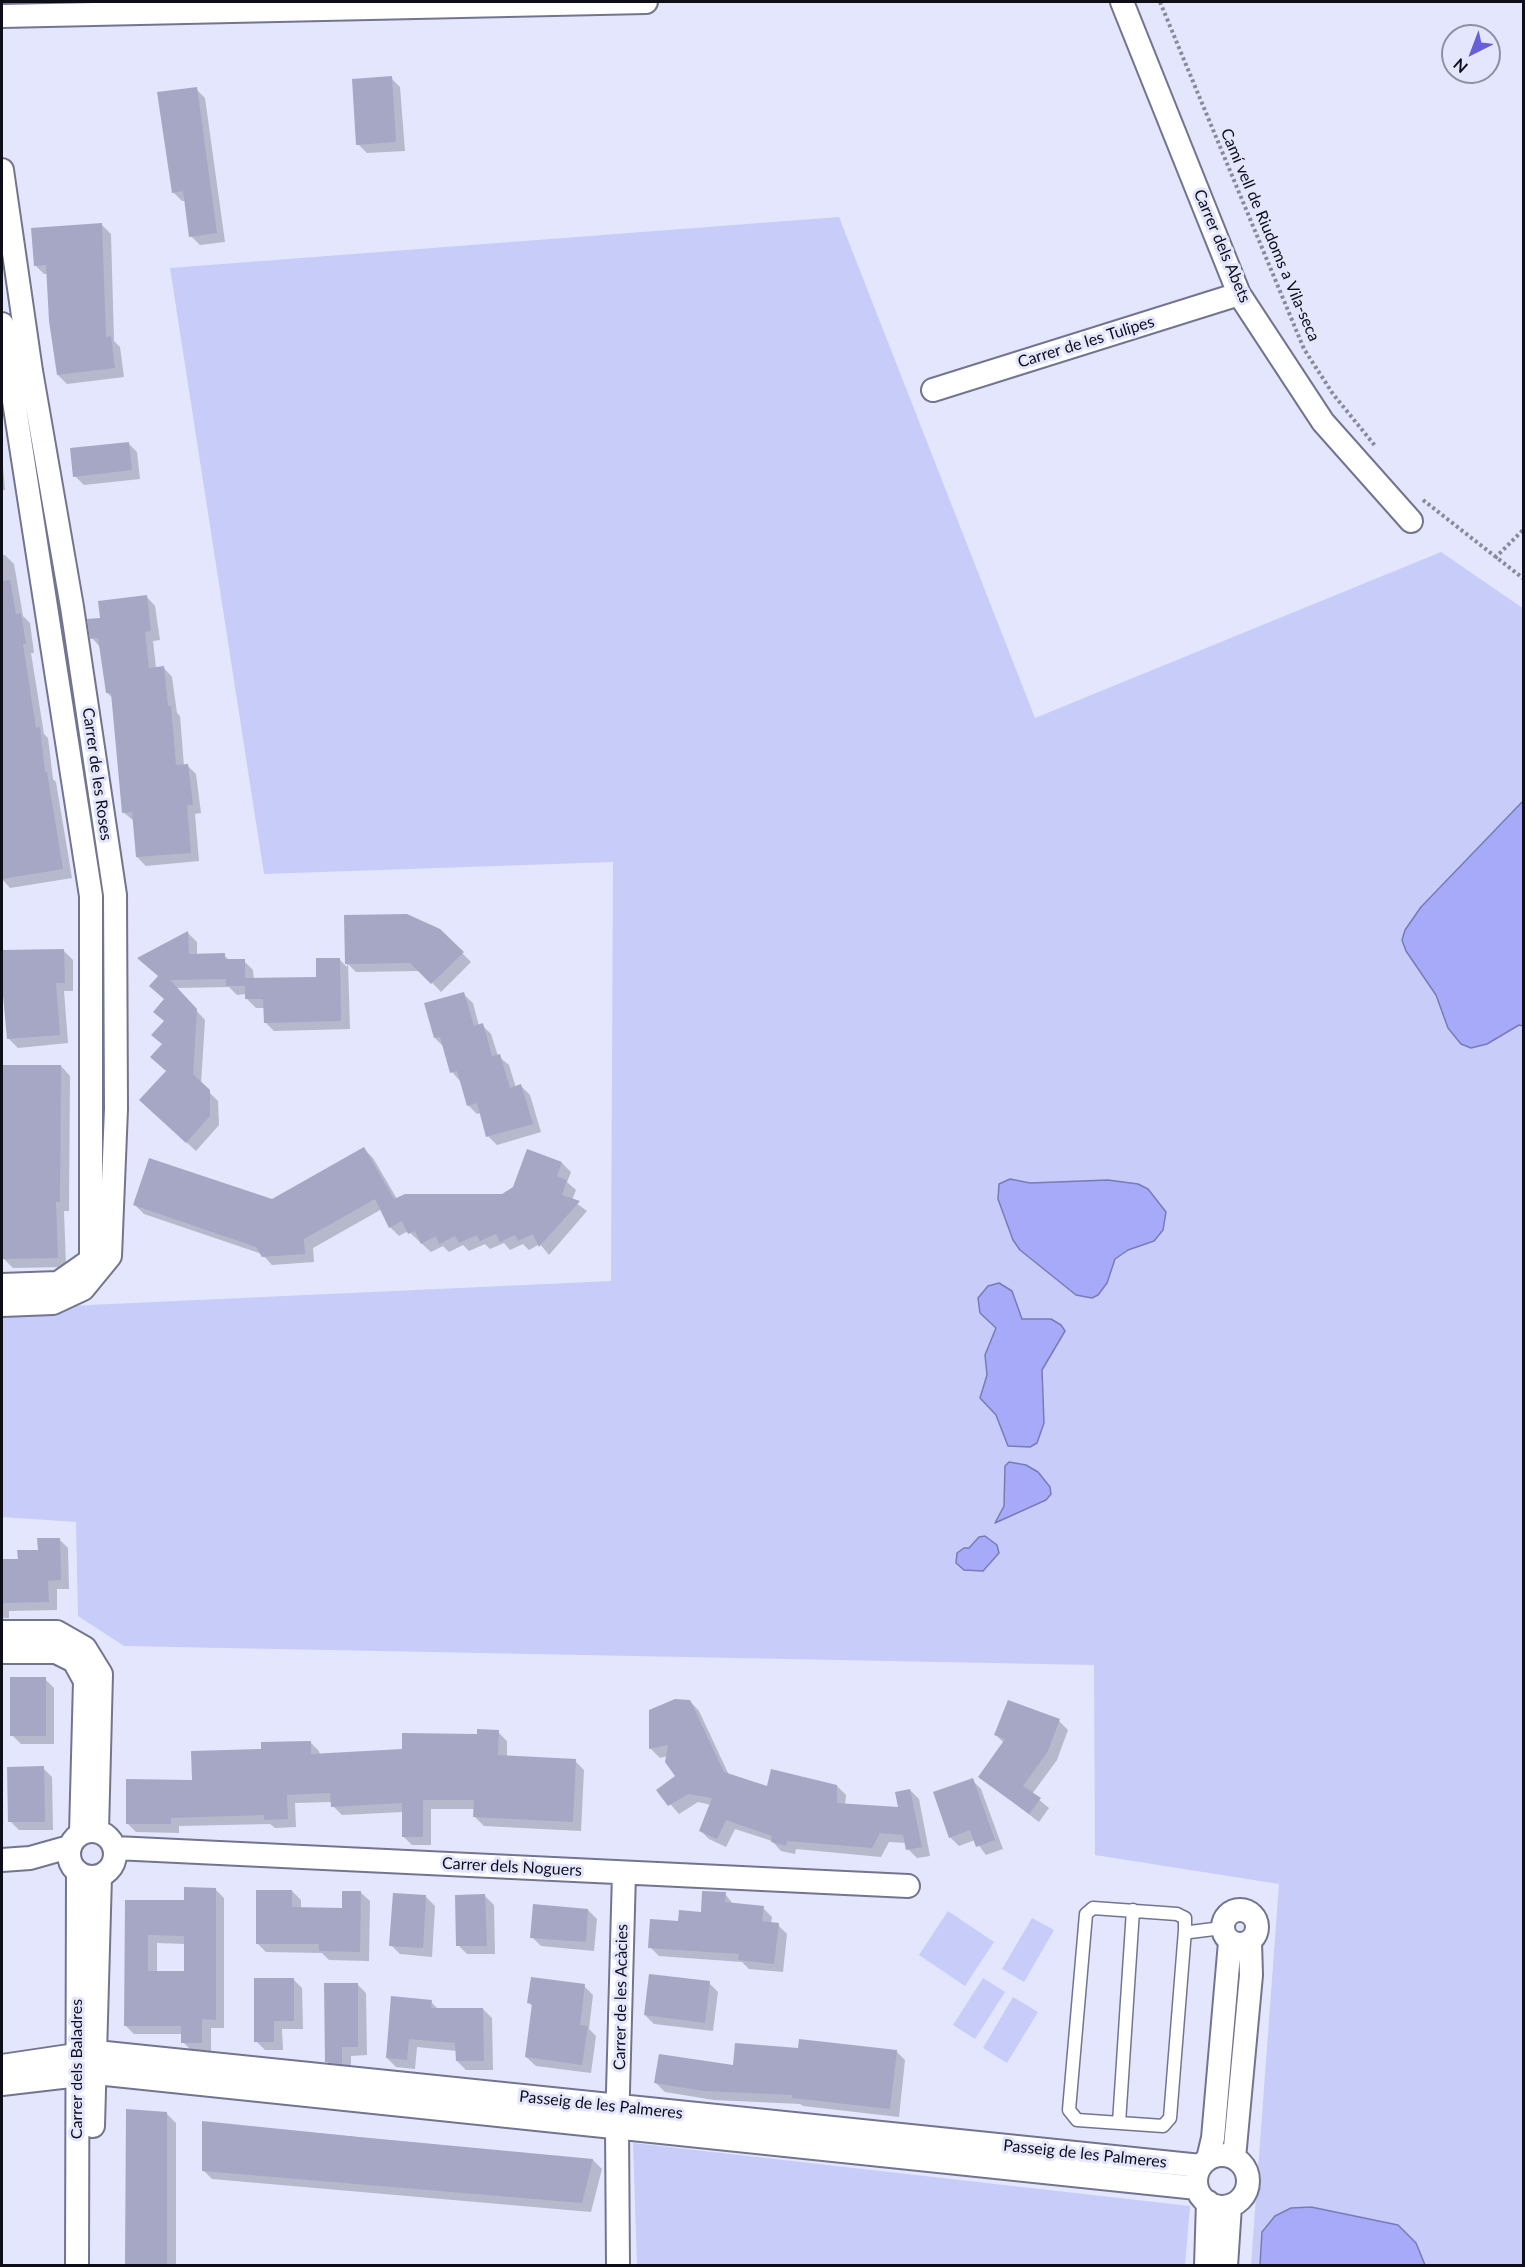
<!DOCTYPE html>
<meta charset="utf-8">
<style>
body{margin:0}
#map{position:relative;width:1525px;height:2267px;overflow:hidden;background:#e4e6fe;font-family:Lato,sans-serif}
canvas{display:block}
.frame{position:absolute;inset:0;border:3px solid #0e0e18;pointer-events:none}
.north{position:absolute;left:1441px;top:24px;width:60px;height:60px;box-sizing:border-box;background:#e4e6fe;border:2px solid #8e90a2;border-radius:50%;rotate:222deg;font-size:16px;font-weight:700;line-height:24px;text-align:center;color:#0e0e18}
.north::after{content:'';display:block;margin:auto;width:21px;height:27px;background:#665fd8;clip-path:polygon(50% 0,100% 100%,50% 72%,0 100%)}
</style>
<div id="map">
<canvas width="1525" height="2267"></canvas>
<div class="frame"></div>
<div class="north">N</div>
</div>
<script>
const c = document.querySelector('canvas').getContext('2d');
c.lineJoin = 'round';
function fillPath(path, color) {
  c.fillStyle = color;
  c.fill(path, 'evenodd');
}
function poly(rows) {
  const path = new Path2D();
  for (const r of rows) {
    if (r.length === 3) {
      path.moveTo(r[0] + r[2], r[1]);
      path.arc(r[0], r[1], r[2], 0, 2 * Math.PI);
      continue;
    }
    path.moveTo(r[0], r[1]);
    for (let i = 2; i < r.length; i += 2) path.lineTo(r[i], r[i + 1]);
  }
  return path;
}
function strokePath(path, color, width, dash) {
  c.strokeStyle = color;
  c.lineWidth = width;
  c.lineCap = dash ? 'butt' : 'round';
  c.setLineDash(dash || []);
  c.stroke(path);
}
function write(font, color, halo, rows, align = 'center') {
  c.font = font + ' Lato,sans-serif';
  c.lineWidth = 6;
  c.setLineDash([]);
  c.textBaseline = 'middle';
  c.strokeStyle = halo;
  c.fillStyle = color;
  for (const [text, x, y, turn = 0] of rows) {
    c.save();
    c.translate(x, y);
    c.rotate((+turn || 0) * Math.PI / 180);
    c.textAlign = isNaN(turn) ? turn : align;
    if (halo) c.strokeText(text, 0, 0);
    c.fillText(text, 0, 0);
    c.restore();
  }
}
fillPath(poly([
 [839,217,1035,718,1441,552,1524,609,1523,2265,1251,2265,1279,1884,1095,1855,1094,1665,124,1646,78,1616,76,1522,2,1517,2,1309,611,1281,613,862,264,874,170,268],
 [948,1911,994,1942,965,1986,919,1955],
 [1032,1918,1054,1930,1024,1982,1002,1969],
 [983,1978,1005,1992,975,2039,953,2025],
 [1013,1997,1038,2012,1007,2063,983,2048],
 [633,2143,1190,2206,1185,2265,637,2265]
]), '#c8ccf9');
const water = poly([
 [1523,801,1523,1026,1519,1025,1487,1044,1471,1048,1461,1044,1448,1028,1436,995,1406,951,1402,940,1405,930,1421,907,1523,801],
 [1010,1179,1030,1183,1108,1180,1138,1184,1148,1189,1166,1212,1163,1230,1154,1241,1128,1250,1115,1259,1107,1283,1098,1295,1092,1298,1076,1295,1020,1250,1013,1240,998,1199,999,1184,1010,1179],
 [999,1283,1012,1291,1022,1319,1051,1319,1061,1325,1065,1331,1042,1370,1044,1423,1037,1443,1030,1447,1008,1446,996,1415,980,1398,987,1375,985,1355,996,1328,980,1313,978,1298,988,1286,999,1283],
 [1009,1462,1026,1465,1038,1472,1050,1487,1051,1494,1046,1500,995,1523,1004,1506,1005,1466,1009,1462],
 [985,1536,997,1545,999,1553,983,1571,964,1570,956,1563,957,1553,964,1548,969,1548,979,1537,985,1536],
 [1311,2207,1398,2225,1416,2243,1425,2265,1260,2265,1262,2232,1275,2216,1291,2208,1311,2207]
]);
fillPath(water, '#a7aaf9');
strokePath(water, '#797bb6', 1.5);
fillPath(poly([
 [391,78,400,87,405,151,367,153,358,144],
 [196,89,205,98,225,242,200,245,191,236,186,201,182,201,173,192],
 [102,225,111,234,114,341,120,347,124,377,67,384,58,375,48,274,44,274,35,265],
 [128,443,137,452,140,479,84,485,75,476],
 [2,455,5,490,2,490],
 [2,555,5,555,14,564,23,616,30,623,34,653,31,653,44,734,48,738,53,779,56,782,72,878,10,888,2,879],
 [146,596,155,606,160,640,153,641,156,668,163,667,172,677,177,713,180,716,184,766,187,765,196,774,201,813,195,814,199,861,146,866,137,857,134,821,123,812,113,698,107,693,101,648,92,638,102,619],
 [346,917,439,930,471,962,441,992,421,971,356,972,348,964,350,1029,274,1031,265,1022,265,1008,256,1008,247,999,246,994,237,995,229,987,176,988,205,1020,201,1084,218,1101,219,1125,196,1151,150,1109,167,1071,163,1045,166,1000,160,977,140,958,188,933,197,942,197,955,224,955,230,961,244,961,253,970,254,980,318,978,339,959,347,967],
 [64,951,73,960,73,991,64,991,68,1043,18,1048,9,1039],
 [463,994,473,1003,479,1026,482,1025,491,1034,498,1056,509,1065,516,1088,521,1086,530,1095,541,1132,497,1145,488,1136,481,1113,477,1114,468,1105,461,1082,452,1072,444,1047,435,1038],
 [61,1066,70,1076,69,1211,64,1211,66,1267,13,1268,4,1259,2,1112],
 [364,1149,373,1158,397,1199,503,1195,562,1163,571,1172,567,1182,576,1190,572,1200,587,1211,549,1255,540,1244,529,1250,523,1244,510,1250,504,1243,490,1249,485,1244,469,1251,463,1245,449,1252,443,1246,431,1252,408,1231,399,1236,390,1227,382,1209,313,1248,314,1262,272,1265,262,1254,144,1214,135,1205,272,1201],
 [59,1539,68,1548,69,1589,57,1589,57,1610,9,1611,9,1618,2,1618,2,1560,19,1561],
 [45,1679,54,1688,54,1744,21,1744,12,1735],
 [690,1701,699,1711,729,1775,768,1788,837,1786,846,1795,845,1805,899,1809,910,1790,919,1799,930,1856,917,1858,908,1849,907,1843,889,1842,881,1857,796,1849,795,1854,781,1851,772,1841,735,1829,726,1847,709,1839,700,1830,711,1805,698,1802,679,1814,658,1790,677,1776,668,1756,660,1758,651,1749,650,1711],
 [1059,1721,1068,1730,1057,1760,1032,1794,1049,1808,1039,1822,980,1777,1004,1743,996,1735],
 [498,1732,507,1741,507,1757,575,1761,584,1770,581,1831,484,1826,475,1817,475,1809,431,1809,431,1845,412,1845,403,1836,403,1812,342,1815,333,1806,332,1802,295,1803,296,1827,275,1828,270,1824,179,1826,179,1833,136,1832,127,1823,194,1782,263,1750,310,1742,319,1751,320,1755,403,1750],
 [43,1768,52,1777,53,1830,19,1830,10,1821],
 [972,1780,981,1789,1003,1849,986,1855,975,1840,959,1846,950,1837],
 [215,1889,224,1898,224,2028,211,2028,211,2051,192,2051,183,2042,183,2034,134,2034,125,2025,126,1901,185,1902],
 [157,1943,185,1944,185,1972,157,1973],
 [292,1891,301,1900,301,1908,343,1909,360,1892,370,1901,369,1961,329,1960,322,1953,266,1952,257,1943],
 [725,1894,734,1905,763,1908,772,1917,771,1924,778,1925,787,1934,783,1972,749,1969,742,1962,659,1956,650,1947,680,1923,702,1914],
 [485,1896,494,1905,495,1954,467,1954,458,1945],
 [426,1897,435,1906,432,1957,400,1954,391,1945],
 [588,1910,597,1919,594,1951,541,1946,532,1937],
 [293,1979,302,1988,303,2029,282,2029,283,2050,265,2050,256,2041],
 [709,1983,718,1992,713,2031,654,2024,645,2015],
 [357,1984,366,1993,367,2055,351,2056,351,2072,336,2071,327,2061],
 [584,1986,593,1995,589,2029,596,2036,591,2073,536,2066,526,2057,533,2007,529,2003],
 [431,2002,439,2010,483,2009,492,2018,493,2070,466,2070,457,2061,457,2051,417,2047,415,2069,396,2067,387,2058],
 [799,2050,896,2051,905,2060,899,2117,803,2106,800,2104,714,2100,665,2092,656,2083,735,2067],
 [127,2111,167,2114,176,2123,176,2266,126,2266],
 [204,2122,593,2160,602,2169,591,2212,212,2179,203,2170]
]), '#0003');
fillPath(poly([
 [392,76,396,142,356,145,352,79],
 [197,87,217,233,189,237,183,191,172,193,157,92],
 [102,223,106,337,111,336,115,368,57,375,49,321,46,265,34,266,31,228],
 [129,442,132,470,73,477,70,448],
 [10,580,16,614,21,613,26,644,23,644,36,728,40,727,45,772,47,772,63,869,2,879,2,581],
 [147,595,151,631,145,632,149,668,164,666,168,706,171,706,176,765,188,764,193,805,187,805,191,853,136,857,132,812,122,813,111,693,106,693,98,638,90,639,87,619,100,618,98,601],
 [407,914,440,929,464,952,431,984,410,963,345,964,344,915],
 [188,931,189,954,225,953,225,959,245,959,245,978,316,977,316,958,340,958,341,1021,264,1023,263,999,245,999,245,986,226,986,226,979,170,980,197,1009,193,1074,210,1090,210,1116,186,1143,139,1100,166,1071,150,1057,162,1044,151,1035,164,1021,153,1012,164,999,149,986,158,976,137,958],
 [64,949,65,983,56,983,60,1035,7,1039,2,984,2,950],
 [464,992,474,1026,483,1023,492,1056,500,1054,510,1088,521,1084,533,1124,486,1137,477,1103,467,1106,457,1071,450,1073,440,1037,434,1038,424,1003],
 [2,1065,61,1065,60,1202,56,1202,58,1258,2,1259],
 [364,1147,394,1199,405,1194,502,1194,513,1187,527,1149,562,1162,557,1176,567,1180,562,1195,580,1201,539,1247,533,1234,518,1241,515,1235,500,1242,496,1234,480,1241,477,1235,459,1243,455,1236,439,1244,436,1236,421,1244,415,1231,408,1234,402,1221,389,1228,375,1199,304,1239,305,1254,262,1257,256,1247,133,1205,149,1158,272,1199],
 [37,1538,60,1538,61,1580,48,1581,49,1602,2,1603,2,1559,18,1559,17,1550,38,1550],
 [10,1677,46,1677,46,1736,10,1736],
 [675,1699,690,1700,724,1772,767,1786,771,1769,837,1785,837,1803,898,1807,895,1792,910,1789,922,1847,906,1850,903,1835,880,1833,872,1848,787,1841,786,1846,771,1842,772,1836,726,1820,717,1839,699,1831,712,1798,688,1794,668,1806,656,1790,675,1776,665,1762,668,1745,649,1749,649,1710],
 [1008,1700,1060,1719,1048,1751,1023,1786,1041,1798,1029,1814,978,1777,1005,1739,994,1735],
 [477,1729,499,1730,498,1755,576,1759,573,1822,473,1817,474,1800,423,1800,423,1837,402,1837,402,1803,331,1807,330,1793,287,1795,288,1819,264,1820,264,1815,171,1818,171,1824,126,1824,126,1779,192,1780,191,1751,261,1749,261,1742,311,1741,311,1754,402,1749,402,1733,477,1734],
 [44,1766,45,1822,8,1822,7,1767],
 [973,1778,995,1840,976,1847,970,1830,949,1838,933,1792],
 [184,1887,216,1888,216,2020,202,2019,202,2043,181,2043,181,2026,124,2026,125,1900,184,1900],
 [148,1935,184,1936,184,1971,148,1971],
 [256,1890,292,1890,292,1907,342,1908,342,1891,361,1891,360,1952,319,1951,319,1944,256,1944],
 [702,1891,726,1892,725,1902,764,1906,762,1921,779,1923,774,1964,738,1960,739,1954,648,1948,650,1919,678,1921,679,1910,701,1912],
 [393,1893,426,1895,423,1948,389,1946],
 [485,1894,487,1946,456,1946,455,1895],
 [533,1904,588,1909,586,1942,530,1938],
 [649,1974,710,1981,705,2023,644,2015],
 [531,1977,585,1984,580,2025,588,2026,582,2065,525,2057,532,2004,527,2003],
 [254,1978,294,1978,294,2021,274,2021,274,2042,254,2042],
 [324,1983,358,1983,358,2047,342,2047,342,2064,325,2062],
 [391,1996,432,2000,431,2008,483,2008,484,2061,456,2061,455,2043,409,2039,407,2060,386,2058],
 [799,2039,897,2050,890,2109,792,2098,792,2095,704,2091,654,2083,659,2054,733,2065,735,2043,798,2048],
 [126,2109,167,2112,167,2265,125,2265],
 [202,2121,359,2137,593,2159,582,2203,202,2171]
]), '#a5a7c4');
const service = poly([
 [1185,1930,1185,1918,1177,1914,1093,1908,1086,1914,1069,2110,1077,2120,1163,2126,1170,2118,1185,1930,1190,1932,1222,1928],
 [1119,2123,1133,1910]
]);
const minor = poly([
 [1122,2,1239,294,1323,422,1411,521],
 [2,16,646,2],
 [2,170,31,371,72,607,115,895,116,1109,110,1256,83,1289,53,1303,2,1305],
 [2,324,91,896,91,1260,58,1283,2,1285],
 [933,390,1239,294],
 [2,1632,57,1632,85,1648,101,1674,97,1831],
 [2,1652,56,1652,74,1661,85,1681,81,1833],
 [92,1854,23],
 [115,1848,908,1886],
 [2,1860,30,1858,69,1847],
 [1240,1927,17],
 [2,2066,96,2052,1201,2166],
 [2,2084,96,2073,1197,2188],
 [93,2126,100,1876],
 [1222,2181,26],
 [1234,2158,1251,1975,1250,1942],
 [1208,2159,1213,2138,1230,1942],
 [77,2266,78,1873],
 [618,2266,617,2127,624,1873],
 [1206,2266,1208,2202],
 [1226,2266,1230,2206]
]);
strokePath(service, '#737590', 15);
strokePath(minor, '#737590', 26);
strokePath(poly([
 [1160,2,1304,349,1333,394,1376,447],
 [1423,500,1524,579],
 [1495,558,1524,529]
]), '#88899b', 4, [3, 3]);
strokePath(service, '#fff', 12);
strokePath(minor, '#fff', 22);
write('16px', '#0e0e18', '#e4e6fe', [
 ["Camí vell de Riudoms a Vila-seca",1270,235,67],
 ["Carrer dels Abets",1222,246,67],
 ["Carrer de les Tulipes",1086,342,-17],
 ["Carrer de les Roses",97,774,82],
 ["Carrer dels Noguers",512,1867,3],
 ["Carrer de les Acàcies",621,1997,-89],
 ["Carrer dels Baladres",77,2069,-90],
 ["Passeig de les Palmeres",601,2105,6],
 ["Passeig de les Palmeres",1085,2154,6]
]);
</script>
